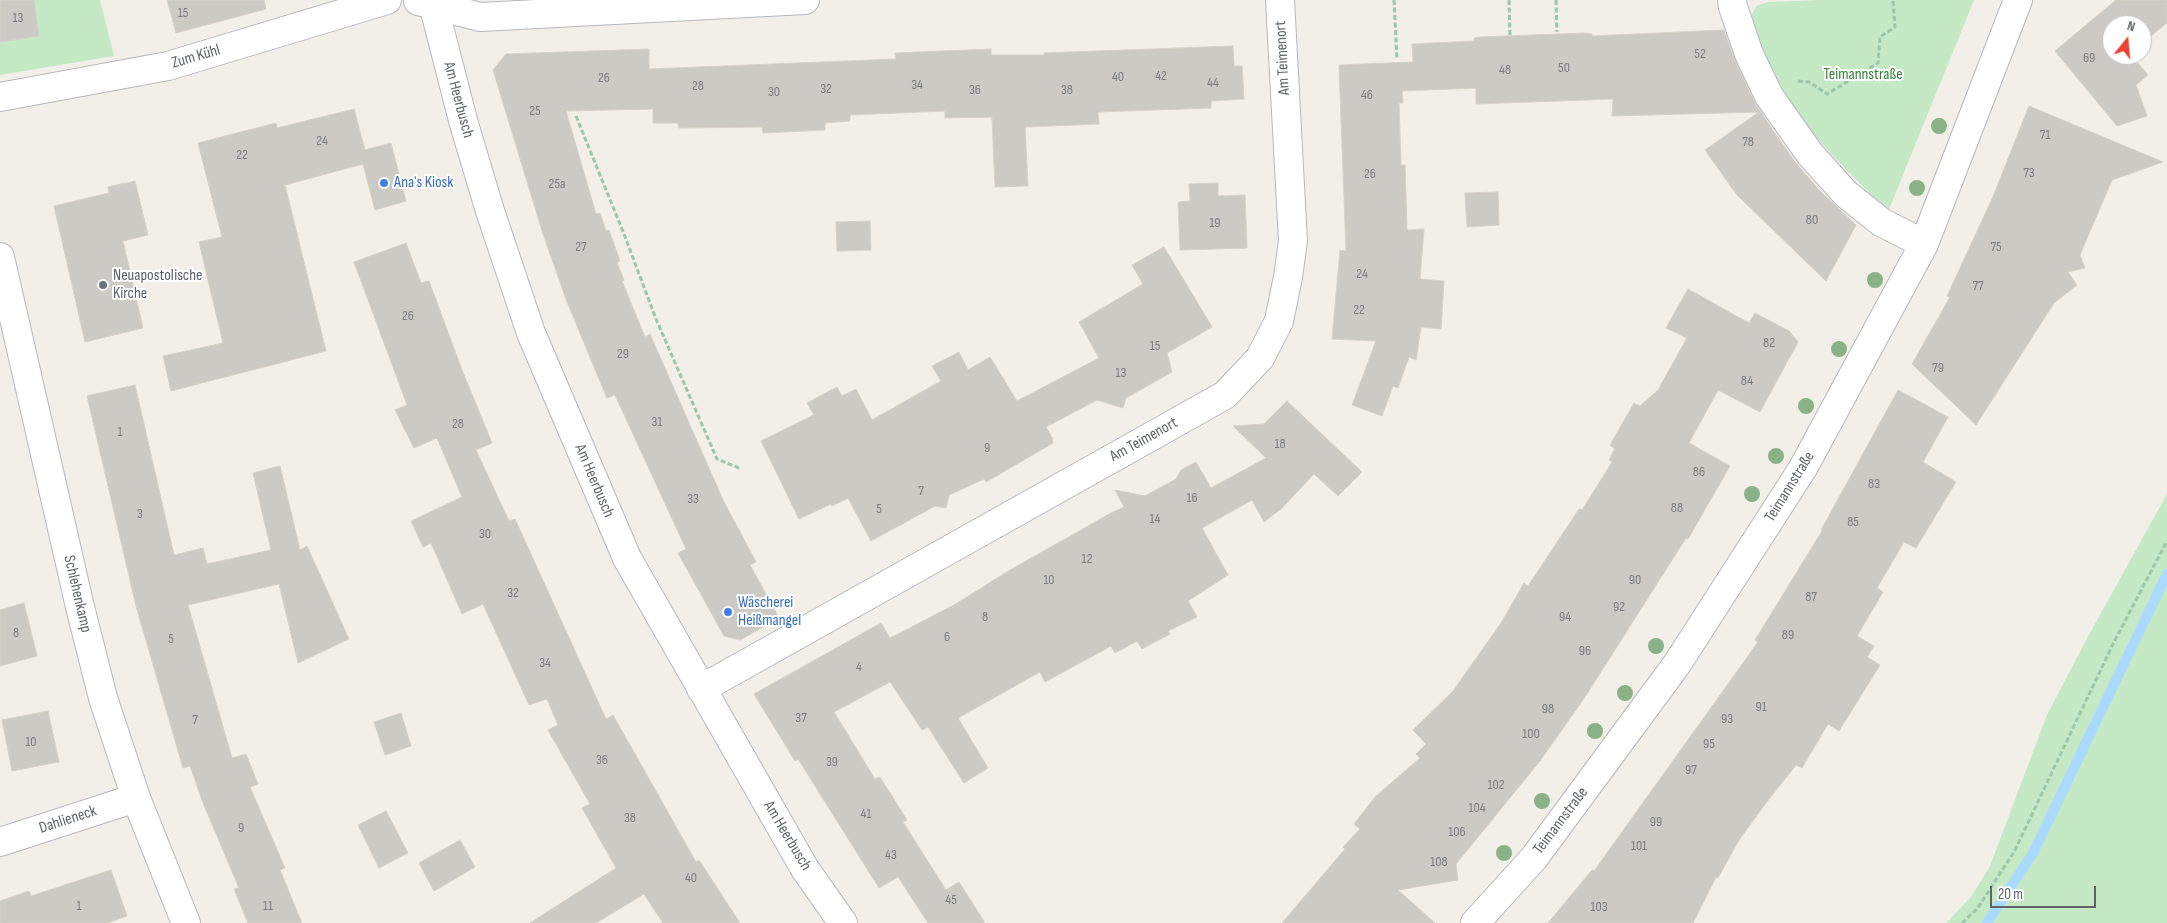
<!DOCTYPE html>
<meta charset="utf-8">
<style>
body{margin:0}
#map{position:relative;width:2167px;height:923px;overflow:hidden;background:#f1efe8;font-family:"Sofia Sans Condensed",sans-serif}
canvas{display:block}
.north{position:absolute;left:2102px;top:15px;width:50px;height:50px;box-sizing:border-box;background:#fff;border:1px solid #bfc1c3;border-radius:50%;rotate:17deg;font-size:14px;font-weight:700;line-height:20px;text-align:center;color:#5f6368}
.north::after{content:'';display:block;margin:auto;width:18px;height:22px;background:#ea4335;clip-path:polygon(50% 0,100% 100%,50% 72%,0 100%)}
.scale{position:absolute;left:1990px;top:886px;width:106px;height:22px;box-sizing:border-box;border:2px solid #5f6368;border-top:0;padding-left:6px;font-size:15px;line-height:18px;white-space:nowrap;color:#5f6368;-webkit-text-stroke:4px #fff;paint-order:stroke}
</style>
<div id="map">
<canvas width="2167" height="923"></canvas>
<div class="north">N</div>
<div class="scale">20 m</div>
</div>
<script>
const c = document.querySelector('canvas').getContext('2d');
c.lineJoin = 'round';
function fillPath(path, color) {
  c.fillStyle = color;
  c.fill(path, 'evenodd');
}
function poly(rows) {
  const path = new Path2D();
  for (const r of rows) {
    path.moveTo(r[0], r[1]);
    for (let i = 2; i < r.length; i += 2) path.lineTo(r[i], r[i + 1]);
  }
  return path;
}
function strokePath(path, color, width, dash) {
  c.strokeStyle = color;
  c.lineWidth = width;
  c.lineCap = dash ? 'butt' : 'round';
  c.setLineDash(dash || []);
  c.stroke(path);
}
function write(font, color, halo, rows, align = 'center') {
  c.font = font + ' "Sofia Sans Condensed",sans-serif';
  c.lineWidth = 4;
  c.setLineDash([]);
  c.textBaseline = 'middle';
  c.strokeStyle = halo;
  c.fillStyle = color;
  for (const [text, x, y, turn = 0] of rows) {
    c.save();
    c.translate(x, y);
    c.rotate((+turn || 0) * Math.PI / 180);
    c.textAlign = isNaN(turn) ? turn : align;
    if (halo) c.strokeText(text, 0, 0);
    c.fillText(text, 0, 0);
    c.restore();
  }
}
fillPath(poly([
 [0,0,100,0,114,56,0,75],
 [1822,0,1974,0,1888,212,1835,158,1811,131,1786,98,1753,28,1750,17,1757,6,1768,2],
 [2167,494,2167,923,1946,923,1971,897,1990,866,2047,715,2085,642]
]), '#c5e8c5');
strokePath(poly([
 [1987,923,2033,853,2167,574]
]), '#aadaff', 10);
const building = poly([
 [0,0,34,0,39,36,0,42,0,0],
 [167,0,264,0,266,9,176,33,167,0],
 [2116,0,2167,0,2167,23,2142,43,2142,25,2112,25,2112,55,2131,55,2148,75,2136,85,2147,116,2117,126,2055,51,2116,0],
 [1724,30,1735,61,1755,103,1776,135,1795,162,1820,191,1856,225,1826,281,1737,195,1705,150,1759,112,1612,116,1613,99,1476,104,1476,88,1402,91,1403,103,1399,103,1401,165,1405,165,1407,230,1424,229,1420,279,1444,281,1441,329,1421,327,1416,360,1409,357,1398,388,1393,386,1382,416,1352,405,1376,341,1332,339,1340,250,1346,251,1339,65,1413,62,1412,44,1474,41,1474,38,1479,37,1586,33,1592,34,1592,36,1724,30],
 [1233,46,1234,66,1242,66,1244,99,1211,101,1211,108,1098,112,1099,124,1025,127,1028,186,995,187,992,117,945,118,945,111,850,115,850,121,825,123,825,130,763,133,762,127,679,128,678,123,653,123,653,109,566,111,596,214,600,213,606,231,609,230,620,261,617,262,624,280,622,281,645,337,650,334,723,500,756,562,750,565,779,618,740,640,724,636,678,553,686,549,615,395,607,398,567,302,543,234,493,70,506,54,649,49,649,69,896,59,895,53,991,49,991,55,1044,55,1044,53,1233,46],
 [2029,106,2163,162,2112,180,2080,255,2085,268,2068,272,2077,285,2054,303,1976,425,1912,364,1950,297,1947,296,1992,199,2029,106],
 [354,109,365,150,391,143,406,201,375,210,363,164,285,185,326,351,171,391,163,356,223,343,199,242,222,237,198,143,276,123,277,128,354,109],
 [135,181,148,235,123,241,143,328,85,342,54,206,109,193,108,187,135,181],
 [1218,183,1218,196,1245,195,1247,248,1180,250,1178,202,1190,201,1189,184,1218,183],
 [1498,192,1499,225,1467,227,1465,193,1498,192],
 [870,221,871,250,837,251,836,222,870,221],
 [406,243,421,283,429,281,462,370,492,443,476,450,509,521,515,519,606,719,613,715,696,862,699,860,740,923,663,923,644,894,596,923,530,923,616,868,582,808,590,804,548,730,558,725,547,699,529,705,483,604,462,614,431,543,423,547,411,521,462,497,437,438,414,448,395,410,407,405,354,262,406,243],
 [1164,247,1212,327,1167,353,1172,372,1126,398,1123,408,1097,400,1046,427,1053,439,1052,440,1053,443,986,482,984,479,949,495,946,508,935,506,871,541,848,498,832,506,831,504,799,519,761,441,814,415,807,403,837,387,842,396,856,389,872,420,941,381,932,366,959,352,968,370,990,357,1017,401,1099,358,1079,322,1143,284,1132,265,1164,247],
 [1688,289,1749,323,1755,313,1789,331,1798,342,1760,412,1718,390,1689,443,1730,466,1688,539,1686,538,1585,697,1540,761,1456,864,1458,880,1398,890,1435,923,1282,923,1345,849,1343,847,1360,829,1354,824,1375,797,1420,758,1416,754,1426,744,1413,730,1453,691,1501,623,1524,583,1528,586,1579,509,1582,510,1612,462,1609,460,1615,449,1610,445,1634,403,1640,406,1658,390,1687,338,1666,328,1688,289],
 [135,385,174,555,203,548,207,564,271,550,253,473,280,466,300,550,307,546,349,639,298,663,279,584,188,605,232,758,246,754,258,784,250,787,285,868,280,870,302,923,248,923,234,889,239,888,203,803,190,766,183,768,136,606,87,396,135,385],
 [1898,390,1948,417,1923,462,1956,482,1916,548,1904,542,1877,588,1883,592,1857,636,1874,646,1867,657,1880,665,1839,731,1828,724,1802,768,1796,765,1766,803,1739,840,1718,878,1716,877,1693,923,1548,923,1592,870,1594,871,1758,642,1755,640,1822,531,1821,530,1898,390],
 [1287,401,1362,472,1338,496,1314,474,1281,509,1264,522,1252,500,1202,528,1228,575,1188,601,1197,617,1168,631,1170,634,1142,649,1137,641,1115,653,1111,646,1045,682,1040,672,958,718,988,768,964,783,928,727,922,730,890,682,834,712,875,779,880,777,907,820,903,822,946,890,959,882,985,923,928,923,898,877,879,888,798,759,795,761,754,694,881,623,890,638,954,605,1010,570,1111,513,1124,507,1115,490,1145,496,1176,479,1181,470,1196,462,1211,488,1266,458,1233,426,1264,424,1287,401],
 [24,603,37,656,0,666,0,610,24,603],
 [48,711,59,762,12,771,2,720,48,711],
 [401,713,411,746,385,755,374,722,401,713],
 [386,811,408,853,379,868,358,825,386,811],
 [460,840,475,867,434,891,419,863,460,840],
 [111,870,127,916,107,923,0,923,0,901,29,891,31,896,111,870]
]);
fillPath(building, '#cccac5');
strokePath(building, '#d6d1c6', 1);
const minor = poly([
 [432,0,464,124,490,211,531,333,627,558,805,869,843,923],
 [1732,0,1733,7,1749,54,1769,96,1810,154,1846,194,1881,222,1924,244],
 [418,1,480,17,805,0],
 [0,97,168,66,387,0],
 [0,257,80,607,103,698,136,798,186,923],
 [701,689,1225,395,1260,358,1279,321,1288,277,1293,241,1280,0],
 [0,842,136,798],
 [1475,923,1534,858,1677,664,1803,468,1924,244,2018,0]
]);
strokePath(minor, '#b5b8bc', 30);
strokePath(poly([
 [1394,0,1397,59],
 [1509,0,1510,36],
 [1556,0,1557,32],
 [1798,81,1809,82,1827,94,1878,63,1880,37,1895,27,1893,0],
 [576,116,624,234,656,319,717,459,739,468],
 [1962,923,1977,909,2014,852,2114,642,2167,541]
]), '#9cc7a9', 3, [5, 2.5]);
strokePath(minor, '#fff', 28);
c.fillStyle = '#89b387';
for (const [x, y] of [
 [1939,126],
 [1917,188],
 [1875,280],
 [1839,349],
 [1806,406],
 [1776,456],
 [1752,494],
 [1656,646],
 [1625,693],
 [1595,731],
 [1542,801],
 [1504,853]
]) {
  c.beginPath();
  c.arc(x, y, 8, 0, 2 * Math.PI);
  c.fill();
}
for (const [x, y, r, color] of [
 [384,183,5,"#3f7fe0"],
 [103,285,5,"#6b7280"],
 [728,612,5,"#3f7fe0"]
]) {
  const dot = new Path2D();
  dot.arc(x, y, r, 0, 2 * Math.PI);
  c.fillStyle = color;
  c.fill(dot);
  strokePath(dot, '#fff', 2);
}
write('14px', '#7a7d7f', null, [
 ["15",183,13],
 ["13",18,18],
 ["52",1700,54],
 ["69",2089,58],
 ["50",1564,68],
 ["48",1505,70],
 ["42",1161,76],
 ["40",1118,77],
 ["26",604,78],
 ["44",1213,83],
 ["34",917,85],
 ["28",698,86],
 ["32",826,89],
 ["36",975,90],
 ["38",1067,90],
 ["30",774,92],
 ["46",1367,95],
 ["25",535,111],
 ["71",2045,135],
 ["24",322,141],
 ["78",1748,142],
 ["22",242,155],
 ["73",2029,173],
 ["26",1370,174],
 ["25a",557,184],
 ["80",1812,220],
 ["19",1215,223],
 ["27",581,247],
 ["75",1996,247],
 ["24",1362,274],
 ["77",1978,286],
 ["22",1359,310],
 ["26",408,316],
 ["82",1769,343],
 ["15",1155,346],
 ["29",623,354],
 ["79",1938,368],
 ["13",1121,373],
 ["84",1747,381],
 ["31",657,422],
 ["28",458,424],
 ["1",120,432],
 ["18",1280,444],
 ["9",987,448],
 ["86",1699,472],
 ["83",1874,484],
 ["7",921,491],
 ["16",1192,498],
 ["33",693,499],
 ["88",1677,508],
 ["5",879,509],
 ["3",140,514],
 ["14",1155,519],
 ["85",1853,522],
 ["30",485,534],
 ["12",1087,559],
 ["10",1049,580],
 ["90",1635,580],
 ["32",513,593],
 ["87",1811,597],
 ["92",1619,607],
 ["8",985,617],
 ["94",1565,617],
 ["8",16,633],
 ["89",1788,635],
 ["6",947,637],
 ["5",171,639],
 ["96",1585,651],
 ["34",545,663],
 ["4",859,667],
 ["91",1761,707],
 ["98",1548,709],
 ["37",801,718],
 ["93",1727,719],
 ["7",195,720],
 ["100",1531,734],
 ["10",31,742],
 ["95",1709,744],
 ["36",602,760],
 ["39",832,762],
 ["97",1691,770],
 ["102",1496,785],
 ["104",1477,808],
 ["41",866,814],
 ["38",630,818],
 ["99",1656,822],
 ["9",241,828],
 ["106",1457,832],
 ["101",1639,846],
 ["43",891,855],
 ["108",1439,862],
 ["40",691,878],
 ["45",951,900],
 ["1",79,906],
 ["11",268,906],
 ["103",1599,907]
]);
write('16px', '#5f6368', '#fff', [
 ["Zum Kühl",196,57,-16],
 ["Am Teimenort",1283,58,-93],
 ["Am Heerbusch",458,100,75],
 ["Am Teimenort",1144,440,-29],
 ["Am Heerbusch",594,481,67],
 ["Teimannstraße",1790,487,-58],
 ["Schlehenkamp",77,594,77],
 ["Dahlieneck",68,820,-18],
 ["Teimannstraße",1561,821,-53],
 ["Am Heerbusch",787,836,59]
]);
write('16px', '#348238', '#fff', [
 ["Teimannstraße",1863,75]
]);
write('16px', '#366cbe', '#fff', [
 ["Anaʼs Kiosk",394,183],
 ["Wäscherei",738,603],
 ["Heißmangel",738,621]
], 'left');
write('16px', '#5b616d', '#fff', [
 ["Neuapostolische",113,276],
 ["Kirche",113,294]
], 'left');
</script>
